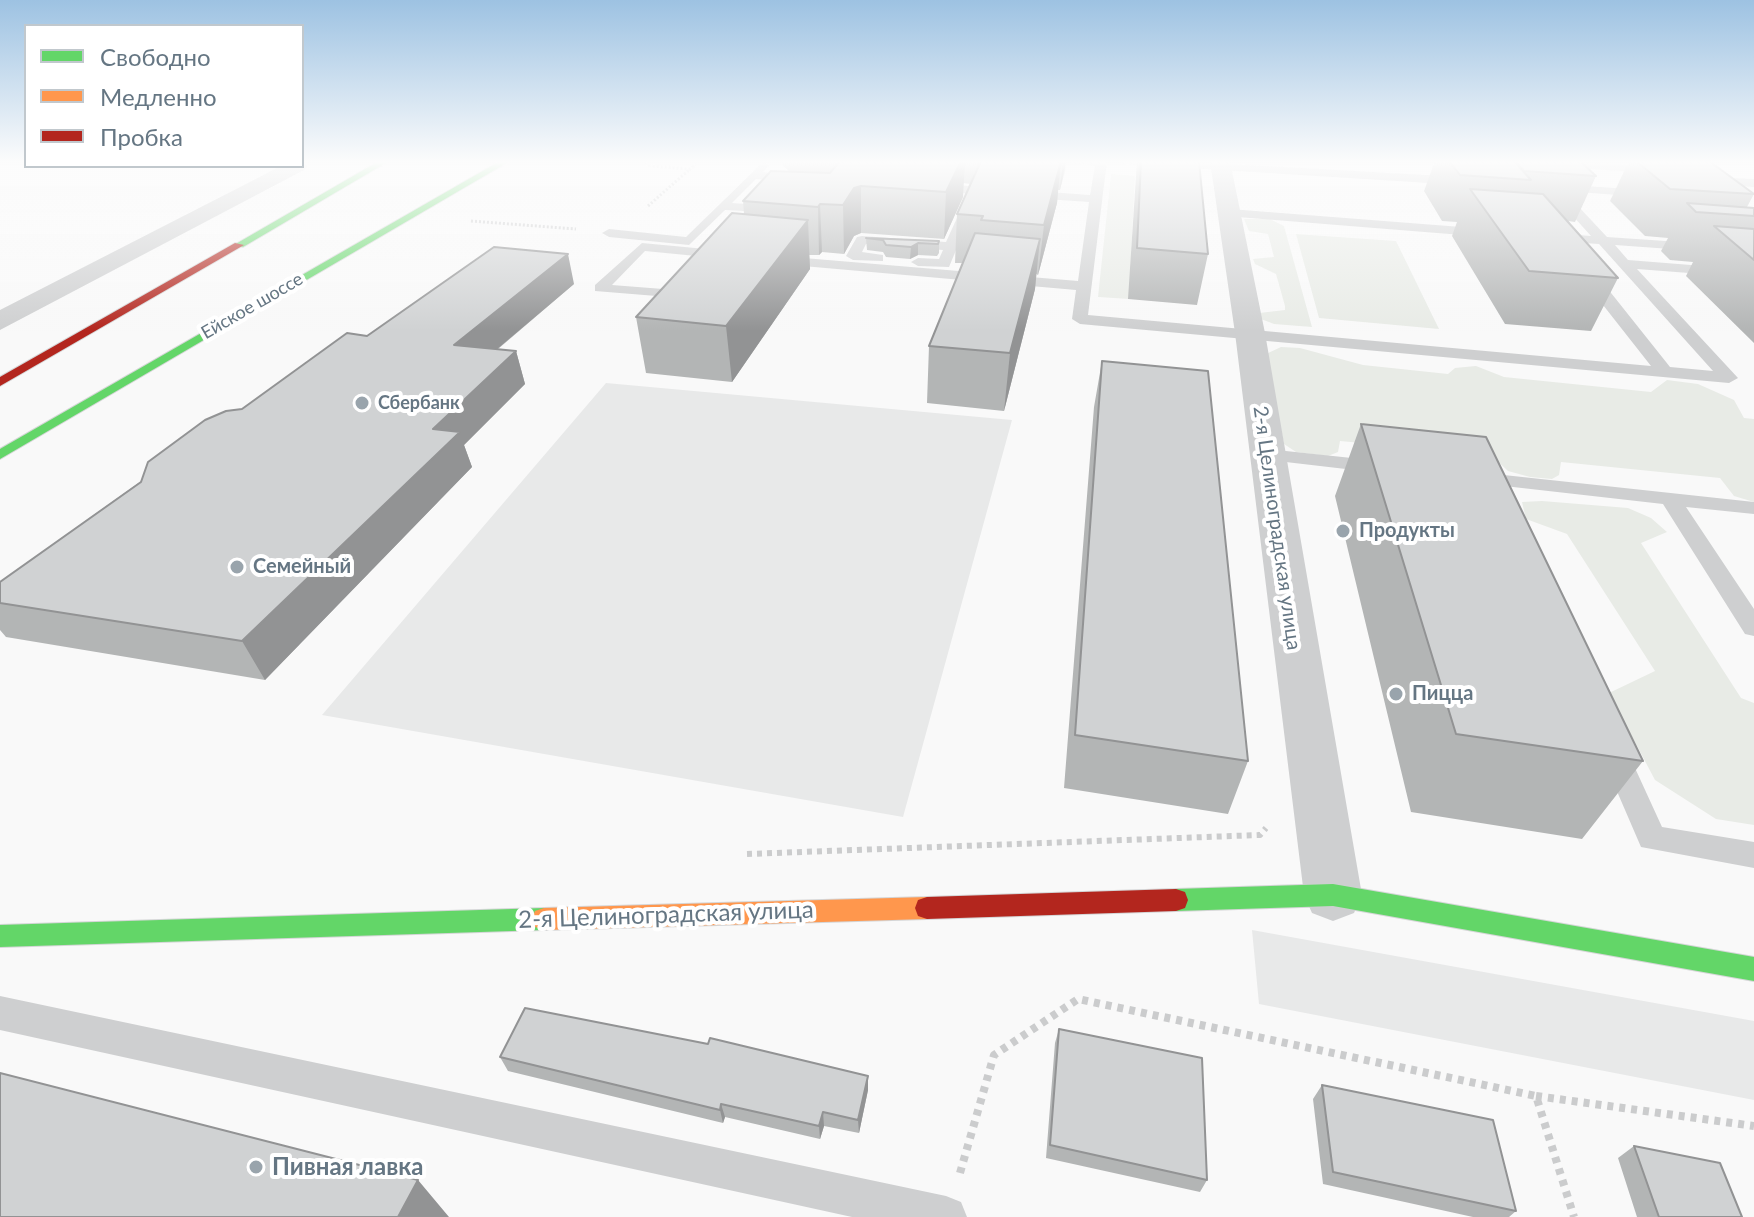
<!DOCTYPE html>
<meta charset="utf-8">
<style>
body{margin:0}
#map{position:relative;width:1754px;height:1217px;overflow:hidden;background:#f9f9f9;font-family:Lato,sans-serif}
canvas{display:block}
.legend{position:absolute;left:24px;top:24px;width:280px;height:144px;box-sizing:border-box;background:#fff;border:2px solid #c1c8cd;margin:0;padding:10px 14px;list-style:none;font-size:24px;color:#657683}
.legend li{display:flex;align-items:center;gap:16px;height:40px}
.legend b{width:40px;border:2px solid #c1c8cd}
</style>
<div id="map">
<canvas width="1754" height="1217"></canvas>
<ul class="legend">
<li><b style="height:10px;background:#63d668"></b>Свободно</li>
<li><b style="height:10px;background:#ff974d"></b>Медленно</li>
<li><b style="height:10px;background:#b3261e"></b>Пробка</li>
</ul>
</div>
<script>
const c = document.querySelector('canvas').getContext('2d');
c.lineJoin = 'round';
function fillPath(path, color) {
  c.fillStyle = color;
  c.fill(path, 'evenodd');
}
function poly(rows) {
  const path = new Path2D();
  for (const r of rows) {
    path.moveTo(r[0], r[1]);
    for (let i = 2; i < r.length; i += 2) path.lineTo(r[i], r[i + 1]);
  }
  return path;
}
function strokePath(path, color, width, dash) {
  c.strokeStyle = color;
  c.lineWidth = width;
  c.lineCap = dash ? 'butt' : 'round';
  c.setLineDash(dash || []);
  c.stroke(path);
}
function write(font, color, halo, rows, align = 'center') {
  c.font = font + ' Lato,sans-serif';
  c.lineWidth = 8;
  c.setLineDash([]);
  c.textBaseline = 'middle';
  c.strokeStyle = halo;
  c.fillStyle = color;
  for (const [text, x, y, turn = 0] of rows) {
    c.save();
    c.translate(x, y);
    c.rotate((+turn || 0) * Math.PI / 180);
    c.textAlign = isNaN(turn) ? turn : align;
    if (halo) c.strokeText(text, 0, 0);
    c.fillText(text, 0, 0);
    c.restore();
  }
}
fillPath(poly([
 [606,383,1012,420,903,817,322,715],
 [1252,930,1754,1021,1754,1100,1259,1004]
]), '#e8e9e9');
fillPath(poly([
 [1111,174,1135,176,1129,299,1098,297],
 [1244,219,1270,219,1284,226,1312,327,1274,324,1261,319,1259,313,1285,310,1285,306,1276,274,1255,264,1253,259,1274,257,1268,234,1249,231],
 [1296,234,1396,241,1439,329,1319,318],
 [1281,347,1300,348,1363,365,1448,374,1455,368,1476,366,1504,377,1651,392,1667,380,1698,384,1734,400,1744,418,1754,419,1754,502,1734,496,1720,478,1561,462,1559,475,1552,479,1530,477,1508,471,1491,455,1340,441,1338,452,1328,456,1296,452,1284,444,1266,354],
 [1542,501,1628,508,1651,518,1667,532,1641,543,1741,698,1754,703,1754,825,1716,819,1655,780,1609,693,1655,671,1567,534,1526,519,1522,502]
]), '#e8ebe6');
const fast = poly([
 [379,161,389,161,243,247,234,245,379,161],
 [500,161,510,161,0,459,0,449,500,161],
 [1333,884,1754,957,1754,981,1333,906,1176,911,1167,908,1164,900,1167,892,1176,889,1333,884],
 [544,908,553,911,556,919,553,927,544,930,0,947,0,925,544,908]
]);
const slow = poly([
 [927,897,936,900,939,908,936,916,927,919,544,930,535,927,532,919,535,911,544,908,927,897]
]);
const jam = poly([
 [235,243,244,245,0,386,0,377,235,243],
 [1176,889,1185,892,1188,900,1185,908,1176,911,927,919,918,916,915,908,918,900,927,897,1176,889]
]);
strokePath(fast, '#d5d6d7', 2);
strokePath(slow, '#d5d6d7', 2);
strokePath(jam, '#d5d6d7', 2);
strokePath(poly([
 [642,161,651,166,690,169,700,161],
 [648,206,690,169],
 [471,221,576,229]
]), '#cbcccd', 3, [2, 2]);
strokePath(poly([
 [747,854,1260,835,1266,828]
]), '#cbcccd', 6, [5, 5]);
strokePath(poly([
 [1536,1096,1754,1126],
 [960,1173,994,1055,1078,999,1536,1096,1574,1217]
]), '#cbcccd', 8, [6, 6]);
fillPath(poly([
 [1059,161,1107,161,1088,315,1651,366,1581,277,1591,273,1596,274,1670,367,1713,371,1599,244,1552,241,1545,237,1552,233,1591,236,1554,195,1553,184,1648,190,1650,193,1644,197,1564,191,1607,237,1754,247,1754,255,1615,245,1628,260,1754,270,1754,278,1637,269,1738,378,1729,383,1080,324,1072,319,1076,290,780,264,773,260,780,256,1078,281,1089,202,930,191,924,187,930,183,1090,195,1095,166,1059,161],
 [1118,161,1176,161,1461,177,1467,181,1461,185,1124,164,1118,161],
 [1561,161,1631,165,1628,161,1640,161,1649,169,1643,172,1571,168,1561,161],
 [763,162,769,165,763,172,804,178,798,182,756,179,732,203,775,206,781,210,780,213,725,210,689,245,609,237,602,233,609,229,686,237,763,162],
 [1708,177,1754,179,1754,187,1704,184,1704,178,1708,177],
 [968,203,974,207,949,267,918,266,911,262,918,258,939,259,943,250,866,244,862,252,883,255,883,261,853,260,846,256,857,237,862,236,946,242,962,207,968,203],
 [1230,209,1487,229,1494,233,1487,237,1225,216,1225,210,1230,209],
 [642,243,727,251,734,255,727,259,645,251,612,285,676,290,681,292,681,298,595,291,595,285,642,243],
 [1267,449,1380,461,1390,467,1380,473,1260,459,1257,455,1267,449],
 [1476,472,1754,502,1754,514,1686,507,1754,609,1754,636,1745,634,1663,504,1469,482,1466,478,1476,472],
 [1614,741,1624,744,1662,827,1754,842,1754,868,1641,847,1600,752,1604,744,1614,741],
 [0,996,946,1196,961,1202,967,1217,852,1217,0,1030,0,996]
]), '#cecfd0');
fillPath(poly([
 [302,161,308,166,304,170,0,330,0,310,281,166,302,166,302,161],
 [1210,161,1230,161,1265,333,1362,895,1354,913,1333,921,1312,913,1304,895,1235,333,1210,161]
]), '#cecfd0');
fillPath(fast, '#63d668');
fillPath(slow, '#ff974d');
fillPath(jam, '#b3261e');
fillPath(poly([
 [782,161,1066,161,1065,171,1060,190,1058,190,1057,203,1038,275,1036,274,1035,289,1004,411,927,403,929,346,963,263,955,263,957,214,971,184,963,183,963,197,944,239,861,233,854,236,844,254,822,252,819,255,809,255,810,269,732,382,646,373,636,317,744,214,743,201,789,171,782,165],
 [1137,161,1199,161,1208,254,1197,305,1128,299],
 [1435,161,1580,161,1596,176,1575,222,1568,221,1618,278,1591,331,1505,324,1452,236,1457,222,1442,221,1424,191],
 [1629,161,1709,161,1754,194,1747,207,1754,208,1754,343,1686,276,1693,262,1670,260,1661,251,1668,238,1645,236,1610,201],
 [866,238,939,241,939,253,937,256,918,255,910,259,886,257,883,252,867,250],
 [574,284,498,349,516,351,525,384,464,445,472,467,265,680,6,637,0,630,0,582,242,409,367,336],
 [1102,361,1248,761,1228,814,1064,788,1094,407],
 [1361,424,1643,761,1582,839,1411,812,1335,496],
 [1059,1029,1207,1180,1200,1192,1046,1158,1055,1043],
 [500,1057,868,1076,868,1090,859,1133,824,1126,820,1139,725,1117,723,1123,508,1071],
 [1322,1085,1516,1211,1509,1217,1473,1217,1323,1184,1313,1099],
 [1634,1146,1742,1217,1637,1217,1618,1158]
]), '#b3b5b5');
fillPath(poly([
 [961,161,965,161,963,197,944,239,946,192],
 [1061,161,1057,203,1038,275,1044,225],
 [1063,161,1066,161,1060,190],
 [861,186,861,233,854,236,844,254,843,205,854,188],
 [820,204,822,252,819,255,818,207],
 [808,220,810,269,732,382,726,326],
 [1040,239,1035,289,1004,411,1010,353],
 [918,243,918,255,910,259,911,247],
 [568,254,574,284,464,377,454,345],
 [516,351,525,384,464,445,472,467,265,680,242,641,433,429],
 [868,1076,868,1090,859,1133,858,1120],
 [721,1104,725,1117,723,1123,720,1110],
 [823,1112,824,1126,820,1139,819,1126],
 [418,1180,449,1217,398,1217]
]), '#929394');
const building = poly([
 [840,161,961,161,946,192,861,186,854,188,843,205,820,204,818,207,743,201,771,171,830,173,840,161],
 [981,161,1061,161,1044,225,981,220,983,216,957,214,981,161],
 [1141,161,1199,161,1208,254,1137,248,1141,161],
 [1449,161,1514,161,1531,180,1460,175,1449,161],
 [1515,161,1580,161,1596,176,1524,171,1515,161],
 [1636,161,1709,161,1754,194,1670,189,1636,161],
 [1470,189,1543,194,1618,278,1529,271,1470,189],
 [1687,203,1754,208,1754,216,1696,212,1687,203],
 [732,213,808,220,726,326,636,317,732,213],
 [1714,226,1754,229,1754,260,1714,226],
 [975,233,1040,239,1010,353,929,346,975,233],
 [866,238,939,241,938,244,918,243,911,247,886,245,883,240,866,238],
 [494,247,568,254,454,345,516,351,433,429,460,432,242,641,0,603,0,582,141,482,148,462,205,420,226,411,242,409,347,333,367,336,494,247],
 [1102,361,1208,371,1248,761,1075,735,1102,361],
 [1361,424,1486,437,1643,761,1456,734,1361,424],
 [525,1008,708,1044,710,1038,868,1076,858,1120,823,1112,819,1126,721,1104,720,1110,500,1057,525,1008],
 [1059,1029,1202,1058,1207,1180,1050,1145,1059,1029],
 [0,1073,418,1180,398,1217,0,1217,0,1073],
 [1322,1085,1493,1120,1516,1211,1333,1172,1322,1085],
 [1634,1146,1720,1163,1742,1217,1659,1217,1634,1146]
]);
fillPath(building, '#d0d2d3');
strokePath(building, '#929394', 2);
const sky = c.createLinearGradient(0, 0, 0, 331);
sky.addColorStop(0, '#9dc2e2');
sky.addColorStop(0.49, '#fcfcfc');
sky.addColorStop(1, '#fcfcfc00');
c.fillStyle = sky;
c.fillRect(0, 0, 1754, 331);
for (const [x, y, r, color] of [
 [362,403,8,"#99a4ac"],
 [1343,531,8,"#99a4ac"],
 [237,567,8,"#99a4ac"],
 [1396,694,8,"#99a4ac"],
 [256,1167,8,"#99a4ac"]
]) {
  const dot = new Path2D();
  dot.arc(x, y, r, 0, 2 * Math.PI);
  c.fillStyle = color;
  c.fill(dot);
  strokePath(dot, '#fff', 3);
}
write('18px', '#657683', '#fff', [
 ["Ейское шоссе",252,306,-30]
]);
write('bold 18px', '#657683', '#fff', [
 ["Сбербанк",378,403]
], 'left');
write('20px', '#657683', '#fff', [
 ["2-я Целиноградская улица",1277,528,82]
]);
write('bold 20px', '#657683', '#fff', [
 ["Продукты",1359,531],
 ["Семейный",253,567],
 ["Пицца",1412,694]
], 'left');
write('24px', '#657683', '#fff', [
 ["2-я Целиноградская улица",666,915,-2]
]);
write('bold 24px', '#657683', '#fff', [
 ["Пивная лавка",272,1167]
], 'left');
</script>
